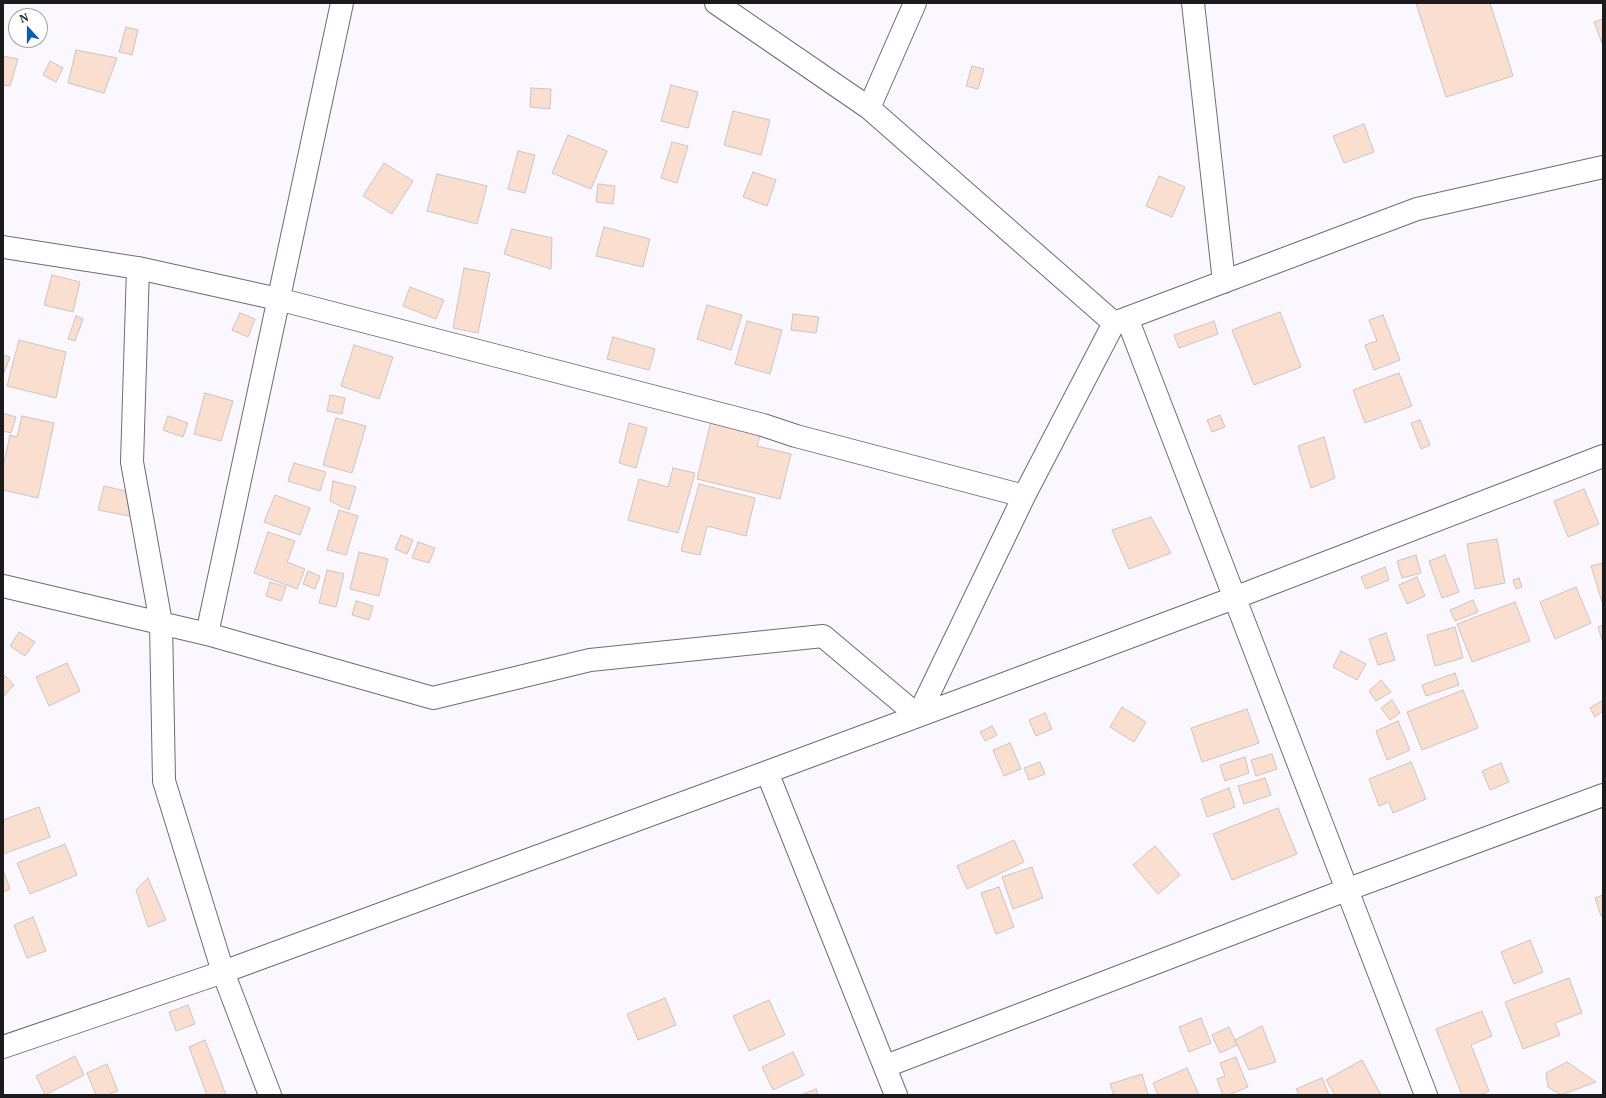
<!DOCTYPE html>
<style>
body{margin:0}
#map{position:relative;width:1606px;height:1098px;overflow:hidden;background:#faf7fe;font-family:"PT Serif",serif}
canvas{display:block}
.frame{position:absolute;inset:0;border:4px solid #1b1a1c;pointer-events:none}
.north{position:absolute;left:8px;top:8px;width:40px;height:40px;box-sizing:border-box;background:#fff;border:1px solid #a4a3a4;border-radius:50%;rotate:339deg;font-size:11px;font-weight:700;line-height:16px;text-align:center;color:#1b1a1c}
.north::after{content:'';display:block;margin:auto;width:14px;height:18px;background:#075dab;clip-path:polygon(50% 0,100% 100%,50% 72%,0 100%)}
</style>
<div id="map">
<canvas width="1606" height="1098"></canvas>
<div class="frame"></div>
<div class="north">N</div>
</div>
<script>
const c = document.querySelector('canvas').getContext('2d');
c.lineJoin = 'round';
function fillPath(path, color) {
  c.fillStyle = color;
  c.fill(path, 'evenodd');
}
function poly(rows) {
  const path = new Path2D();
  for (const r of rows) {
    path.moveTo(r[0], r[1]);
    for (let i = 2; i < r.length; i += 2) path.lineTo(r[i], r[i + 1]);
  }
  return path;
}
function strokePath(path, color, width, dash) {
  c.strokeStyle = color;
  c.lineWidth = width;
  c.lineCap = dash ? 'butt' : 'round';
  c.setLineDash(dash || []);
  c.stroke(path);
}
const building = poly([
 [1416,3,1490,3,1513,76,1446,97,1416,3],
 [1603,19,1603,46,1594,22,1603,19],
 [126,27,138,30,132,55,119,52,126,27],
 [76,50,117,58,104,93,68,83,76,50],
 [3,56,18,59,10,86,3,85,3,56],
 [50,61,63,68,56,82,43,75,50,61],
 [972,66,984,69,978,89,966,86,972,66],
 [671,85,698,92,688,128,661,121,671,85],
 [531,88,551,89,550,109,530,107,531,88],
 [733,111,770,120,761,155,724,145,733,111],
 [1364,124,1374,152,1344,163,1333,136,1364,124],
 [568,135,607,151,591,189,552,173,568,135],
 [672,142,688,146,677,183,661,178,672,142],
 [518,151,535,155,525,193,508,189,518,151],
 [384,163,413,181,392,214,363,196,384,163],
 [753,172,776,180,767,206,743,197,753,172],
 [437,174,487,186,477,224,427,211,437,174],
 [1159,176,1185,187,1172,217,1146,206,1159,176],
 [598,184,615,186,613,204,596,202,598,184],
 [604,227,650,239,643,267,596,256,604,227],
 [512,229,552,238,551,269,504,254,512,229],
 [464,268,490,273,478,333,453,328,464,268],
 [52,275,80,282,73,312,44,305,52,275],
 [410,287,444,300,436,319,403,306,410,287],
 [707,305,742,315,731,350,697,339,707,305],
 [1280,312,1301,367,1254,385,1232,330,1280,312],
 [240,313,255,319,248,337,232,330,240,313],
 [793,314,819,317,816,333,791,330,793,314],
 [1383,315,1400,360,1374,370,1365,345,1377,341,1369,320,1383,315],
 [76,316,83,319,75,341,68,339,76,316],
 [747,321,782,330,770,374,735,364,747,321],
 [1214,321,1218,334,1179,348,1174,335,1214,321],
 [613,337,655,349,649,370,607,359,613,337],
 [19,340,66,352,56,398,7,386,19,340],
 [354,345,393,357,379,399,341,386,354,345],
 [3,355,10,357,3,375,3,355],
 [1399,373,1412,406,1365,423,1353,390,1399,373],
 [205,393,233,401,221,441,194,434,205,393],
 [330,395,345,398,342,414,327,411,330,395],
 [3,413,16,417,11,433,3,431,3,413],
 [713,413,763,425,757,446,791,454,780,499,697,479,713,413],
 [1220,415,1225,427,1212,432,1207,420,1220,415],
 [22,416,54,423,38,498,3,490,3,467,10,435,17,437,22,416],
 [168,416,188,423,183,437,163,430,168,416],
 [336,418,366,426,352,473,323,465,336,418],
 [1420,420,1430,445,1421,449,1411,423,1420,420],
 [629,423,647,428,636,468,619,463,629,423],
 [1324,437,1335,478,1311,488,1298,446,1324,437],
 [294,463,326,472,320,491,288,481,294,463],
 [673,468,695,473,678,533,628,520,639,479,668,487,673,468],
 [333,481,356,487,349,510,330,501,333,481],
 [699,484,755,498,746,536,707,526,700,555,681,551,699,484],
 [104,486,134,493,129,516,98,510,104,486],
 [1584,489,1599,524,1568,537,1554,501,1584,489],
 [275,495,310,508,300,535,264,522,275,495],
 [339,510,358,516,346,555,327,550,339,510],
 [1151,517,1171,553,1129,569,1112,530,1151,517],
 [268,532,295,541,287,562,305,569,297,589,254,573,268,532],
 [401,535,413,540,407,554,395,549,401,535],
 [1497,539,1505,583,1475,589,1467,544,1497,539],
 [418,542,435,548,429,563,412,558,418,542],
 [359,552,388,559,379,596,350,589,359,552],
 [1416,555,1421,573,1402,578,1397,561,1416,555],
 [1445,555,1459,592,1442,598,1429,561,1445,555],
 [1603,563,1603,602,1602,602,1591,566,1603,563],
 [1385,567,1389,580,1366,589,1361,577,1385,567],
 [327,570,344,574,336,607,319,603,327,570],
 [308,571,320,576,315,589,303,584,308,571],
 [1417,577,1425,596,1407,604,1399,585,1417,577],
 [1519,578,1522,587,1516,589,1513,580,1519,578],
 [270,582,286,587,281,601,266,596,270,582],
 [1576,587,1591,623,1555,639,1540,602,1576,587],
 [1473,600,1478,612,1455,621,1450,610,1473,600],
 [356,601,373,606,369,620,352,615,356,601],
 [1515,602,1530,641,1472,662,1457,624,1515,602],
 [1603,625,1603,643,1598,627,1603,625],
 [1455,627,1463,658,1435,666,1427,635,1455,627],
 [19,632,35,642,25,656,10,646,19,632],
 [1386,633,1395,660,1378,665,1369,639,1386,633],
 [1341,651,1366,664,1357,680,1333,667,1341,651],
 [67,663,80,691,49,706,36,677,67,663],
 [1455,673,1459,685,1426,696,1422,685,1455,673],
 [3,674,14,685,3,697,3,674],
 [1381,680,1391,692,1376,701,1369,691,1381,680],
 [1463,690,1478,728,1422,750,1407,712,1463,690],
 [1392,700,1400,713,1390,720,1381,708,1392,700],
 [1603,700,1603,711,1595,717,1590,708,1603,700],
 [1122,707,1146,722,1134,742,1110,727,1122,707],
 [1247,709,1259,743,1202,762,1191,728,1247,709],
 [1045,713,1052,729,1036,736,1029,720,1045,713],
 [1398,721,1410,750,1387,760,1376,731,1398,721],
 [992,726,997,735,985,741,980,732,992,726],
 [1010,743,1021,769,1004,776,993,750,1010,743],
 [1272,754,1277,769,1256,776,1251,760,1272,754],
 [1245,757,1249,773,1225,781,1220,765,1245,757],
 [1040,762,1045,774,1029,780,1024,768,1040,762],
 [1411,762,1426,799,1393,813,1389,802,1379,806,1369,779,1411,762],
 [1501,763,1509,782,1490,790,1482,771,1501,763],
 [1265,778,1271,795,1244,804,1238,786,1265,778],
 [1229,788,1235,807,1207,817,1201,799,1229,788],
 [39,807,50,837,3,854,3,820,39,807],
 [1278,808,1297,854,1232,880,1213,834,1278,808],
 [1014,840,1024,862,967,889,957,866,1014,840],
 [65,844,77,875,30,894,17,863,65,844],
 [1155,846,1180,875,1158,894,1133,865,1155,846],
 [1032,867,1043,898,1013,909,1002,877,1032,867],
 [3,870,10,889,3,892,3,870],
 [148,878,166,920,148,927,136,890,148,878],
 [999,887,1014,927,996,934,981,893,999,887],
 [1603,895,1603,916,1601,916,1595,898,1603,895],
 [33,917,46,951,27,958,14,925,33,917],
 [1530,940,1543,972,1514,984,1501,952,1530,940],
 [1569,978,1582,1013,1555,1023,1560,1035,1523,1049,1505,1002,1569,978],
 [665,998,676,1025,638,1040,627,1014,665,998],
 [769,1000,785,1035,749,1051,733,1016,769,1000],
 [188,1005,195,1024,176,1031,169,1012,188,1005],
 [1482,1011,1492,1036,1471,1045,1489,1091,1480,1095,1462,1095,1436,1029,1482,1011],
 [1201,1018,1211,1043,1189,1052,1179,1027,1201,1018],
 [1262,1026,1276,1062,1249,1070,1235,1040,1262,1026],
 [1229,1027,1237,1045,1220,1053,1212,1035,1229,1027],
 [205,1040,226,1095,207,1095,189,1047,205,1040],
 [793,1052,804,1075,773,1090,762,1067,793,1052],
 [75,1056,84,1075,45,1095,36,1076,75,1056],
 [1236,1057,1248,1087,1228,1095,1223,1095,1217,1079,1225,1076,1220,1063,1236,1057],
 [1362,1060,1381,1095,1335,1095,1326,1080,1362,1060],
 [1567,1062,1596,1082,1561,1095,1548,1087,1546,1073,1567,1062],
 [107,1064,118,1091,107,1095,96,1095,87,1073,107,1064],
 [1187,1068,1199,1095,1158,1095,1153,1083,1187,1068],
 [1142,1074,1148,1095,1114,1095,1110,1084,1142,1074],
 [1322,1078,1329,1095,1299,1095,1296,1089,1322,1078],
 [816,1089,818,1095,801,1095,816,1089]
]);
fillPath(building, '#fadecf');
strokePath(building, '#ccc4c0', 1);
const minor = poly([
 [716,3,869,108,1114,323,1417,209,1603,167],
 [1193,3,1224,282],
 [869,108,915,3],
 [3,247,138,268,278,299,763,425,796,436,1024,496],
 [138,268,132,462,161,623,164,781,223,972,270,1095],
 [1127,318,1426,1095],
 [3,586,207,634,433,698,590,660,823,636,918,716,1234,598,1603,456],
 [207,634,342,3],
 [3,1047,223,972,767,772],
 [886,1066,1346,890,1603,795],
 [896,1095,767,772,918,716,1024,496,1114,323]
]);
strokePath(minor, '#6f6c72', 24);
strokePath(minor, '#fff', 22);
</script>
